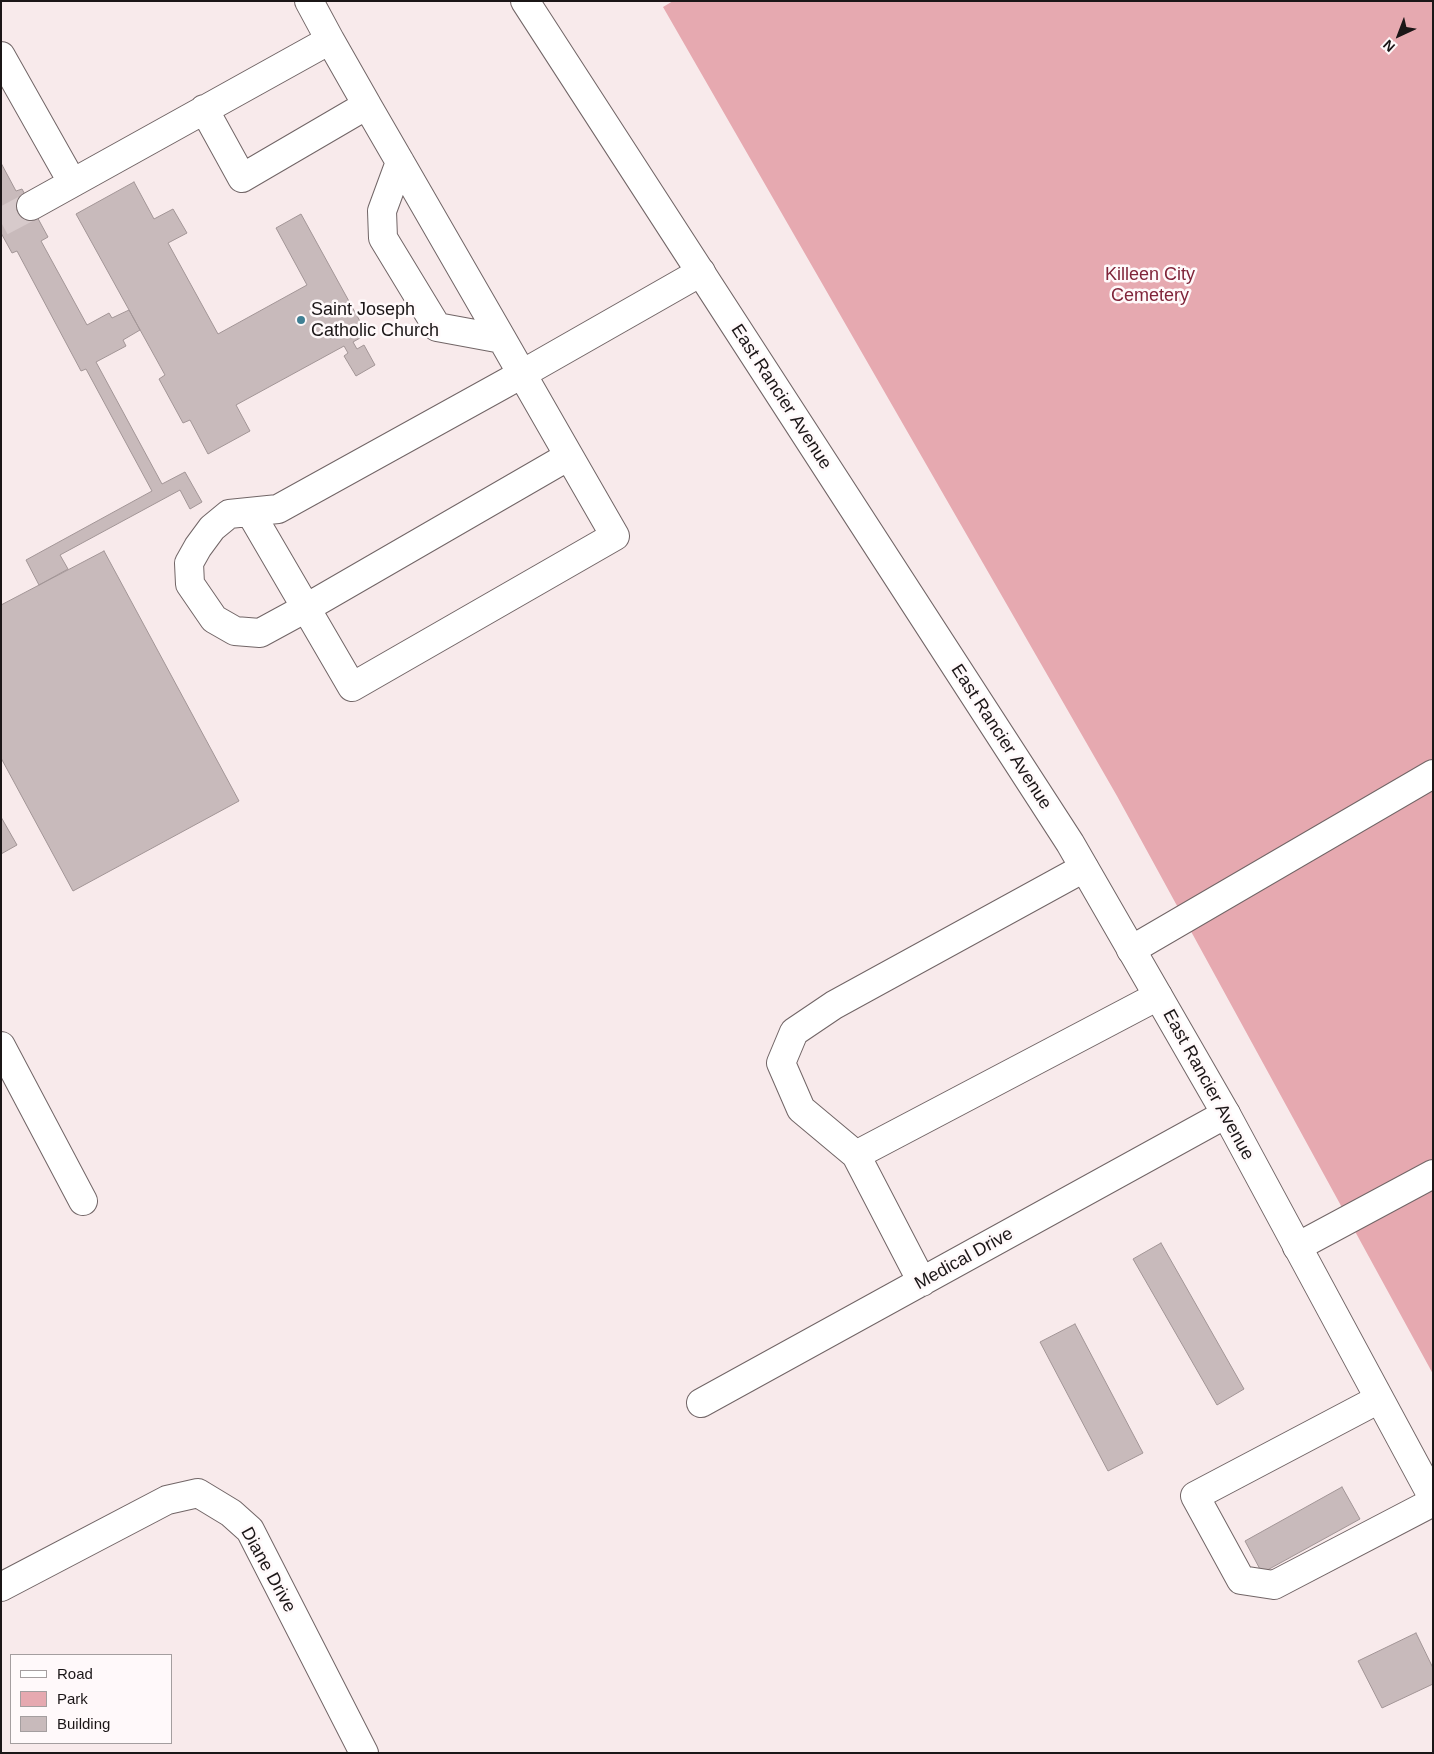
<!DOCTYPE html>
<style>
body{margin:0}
#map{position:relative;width:1434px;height:1754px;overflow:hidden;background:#f8eaeb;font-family:Arial,sans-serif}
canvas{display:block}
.frame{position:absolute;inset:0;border:2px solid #1b1617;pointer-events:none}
.legend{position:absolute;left:10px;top:1654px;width:162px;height:90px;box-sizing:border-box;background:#fff9fa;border:1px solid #a49e9f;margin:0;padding:6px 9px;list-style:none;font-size:15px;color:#1b1617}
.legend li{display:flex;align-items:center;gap:10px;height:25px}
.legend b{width:25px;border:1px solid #a49e9f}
.north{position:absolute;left:1374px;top:10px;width:50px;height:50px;-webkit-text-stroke:4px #fff9fa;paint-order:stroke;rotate:223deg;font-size:14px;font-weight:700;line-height:20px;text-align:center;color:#1b1617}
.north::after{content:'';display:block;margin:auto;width:18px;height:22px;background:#1b1617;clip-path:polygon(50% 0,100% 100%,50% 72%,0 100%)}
</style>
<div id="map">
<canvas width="1434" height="1754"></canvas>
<div class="frame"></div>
<ul class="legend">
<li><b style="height:6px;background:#fff"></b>Road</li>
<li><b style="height:14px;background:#e6a9b0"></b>Park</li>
<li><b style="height:14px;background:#c8babb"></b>Building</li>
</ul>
<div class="north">N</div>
</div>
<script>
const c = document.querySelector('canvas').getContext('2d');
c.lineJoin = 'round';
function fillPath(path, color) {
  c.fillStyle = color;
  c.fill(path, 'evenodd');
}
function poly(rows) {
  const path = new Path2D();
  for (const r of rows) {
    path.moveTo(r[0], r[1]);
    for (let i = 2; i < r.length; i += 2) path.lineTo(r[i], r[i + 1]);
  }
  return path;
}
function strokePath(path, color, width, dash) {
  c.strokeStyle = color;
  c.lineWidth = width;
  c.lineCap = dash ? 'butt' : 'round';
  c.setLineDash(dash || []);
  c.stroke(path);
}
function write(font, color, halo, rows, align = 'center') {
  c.font = font + ' Arial,sans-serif';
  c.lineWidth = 5;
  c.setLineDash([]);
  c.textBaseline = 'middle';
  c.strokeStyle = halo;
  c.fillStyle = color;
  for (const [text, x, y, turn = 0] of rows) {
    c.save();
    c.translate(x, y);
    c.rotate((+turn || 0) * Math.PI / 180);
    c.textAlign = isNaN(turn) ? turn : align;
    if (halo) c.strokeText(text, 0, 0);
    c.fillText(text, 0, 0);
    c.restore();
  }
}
fillPath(poly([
 [673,1,1433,1,1433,1374,1117,796,663,7]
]), '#e6a9b0');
const building = poly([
 [1,163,16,191,22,189,48,237,41,241,87,325,109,313,112,318,129,310,140,330,123,340,126,346,96,362,162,484,185,472,202,502,190,509,180,490,60,555,68,569,39,585,26,560,152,491,86,369,81,371,17,251,12,253,1,233,1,163],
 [134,182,154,219,173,209,187,233,168,243,218,334,307,285,276,228,301,214,367,334,353,342,357,349,364,345,375,365,356,376,344,356,348,353,344,346,236,405,250,431,208,454,190,420,183,423,159,379,165,375,76,214,134,182],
 [104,551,239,801,73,891,1,758,1,605,104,551],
 [1,817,17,845,1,854,1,817],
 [1161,1243,1244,1389,1217,1405,1133,1259,1161,1243],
 [1075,1324,1143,1453,1108,1471,1040,1342,1075,1324],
 [1342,1487,1360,1519,1262,1573,1245,1541,1342,1487],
 [1416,1633,1433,1668,1433,1684,1382,1708,1358,1661,1416,1633]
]);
fillPath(building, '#c8babb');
strokePath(building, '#a29596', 1);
strokePath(poly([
 [1,222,31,206]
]), '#d7cacb', 28, [28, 14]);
const minor = poly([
 [330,40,367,105],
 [1,56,72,182],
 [204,109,242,178,367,105,400,162,502,339,522,374,569,456,615,536,352,687,306,608,260,633,235,631,214,619,190,584,189,563,198,547,212,528,229,514,278,509,504,384,522,374,701,272],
 [400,162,382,211,383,238,437,327,502,339],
 [31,206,330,40,309,1],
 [250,512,306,608,569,456],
 [1084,868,834,1005,794,1032,781,1063,801,1109,856,1155,1158,996],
 [1131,950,1433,774],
 [1,1046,83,1201],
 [856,1155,922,1282],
 [1297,1247,1433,1174],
 [1379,1399,1195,1496,1241,1580,1274,1585,1433,1502],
 [701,1403,1226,1114],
 [1,1587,167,1500,198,1493,231,1513,250,1530,364,1753]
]);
const major = poly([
 [525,1,1070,843,1226,1114,1433,1498]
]);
strokePath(minor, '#716566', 30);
strokePath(major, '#716566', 30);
strokePath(minor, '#fff', 28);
strokePath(major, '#fff', 28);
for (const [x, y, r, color] of [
 [301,320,5,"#408094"]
]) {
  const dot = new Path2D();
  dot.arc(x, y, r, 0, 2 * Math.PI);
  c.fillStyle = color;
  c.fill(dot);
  strokePath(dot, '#fff9fa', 2);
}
write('18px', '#80253a', '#fff9fa', [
 ["Killeen City",1150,275],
 ["Cemetery",1150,296]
]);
write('18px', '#1b1617', '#fff9fa', [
 ["Saint Joseph",311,310],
 ["Catholic Church",311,331]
], 'left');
write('18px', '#1b1617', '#fff9fa', [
 ["East Rancier Avenue",781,397,57],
 ["East Rancier Avenue",1001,737,57],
 ["East Rancier Avenue",1208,1085,61],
 ["Medical Drive",964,1259,-29],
 ["Diane Drive",268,1570,61]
]);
</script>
